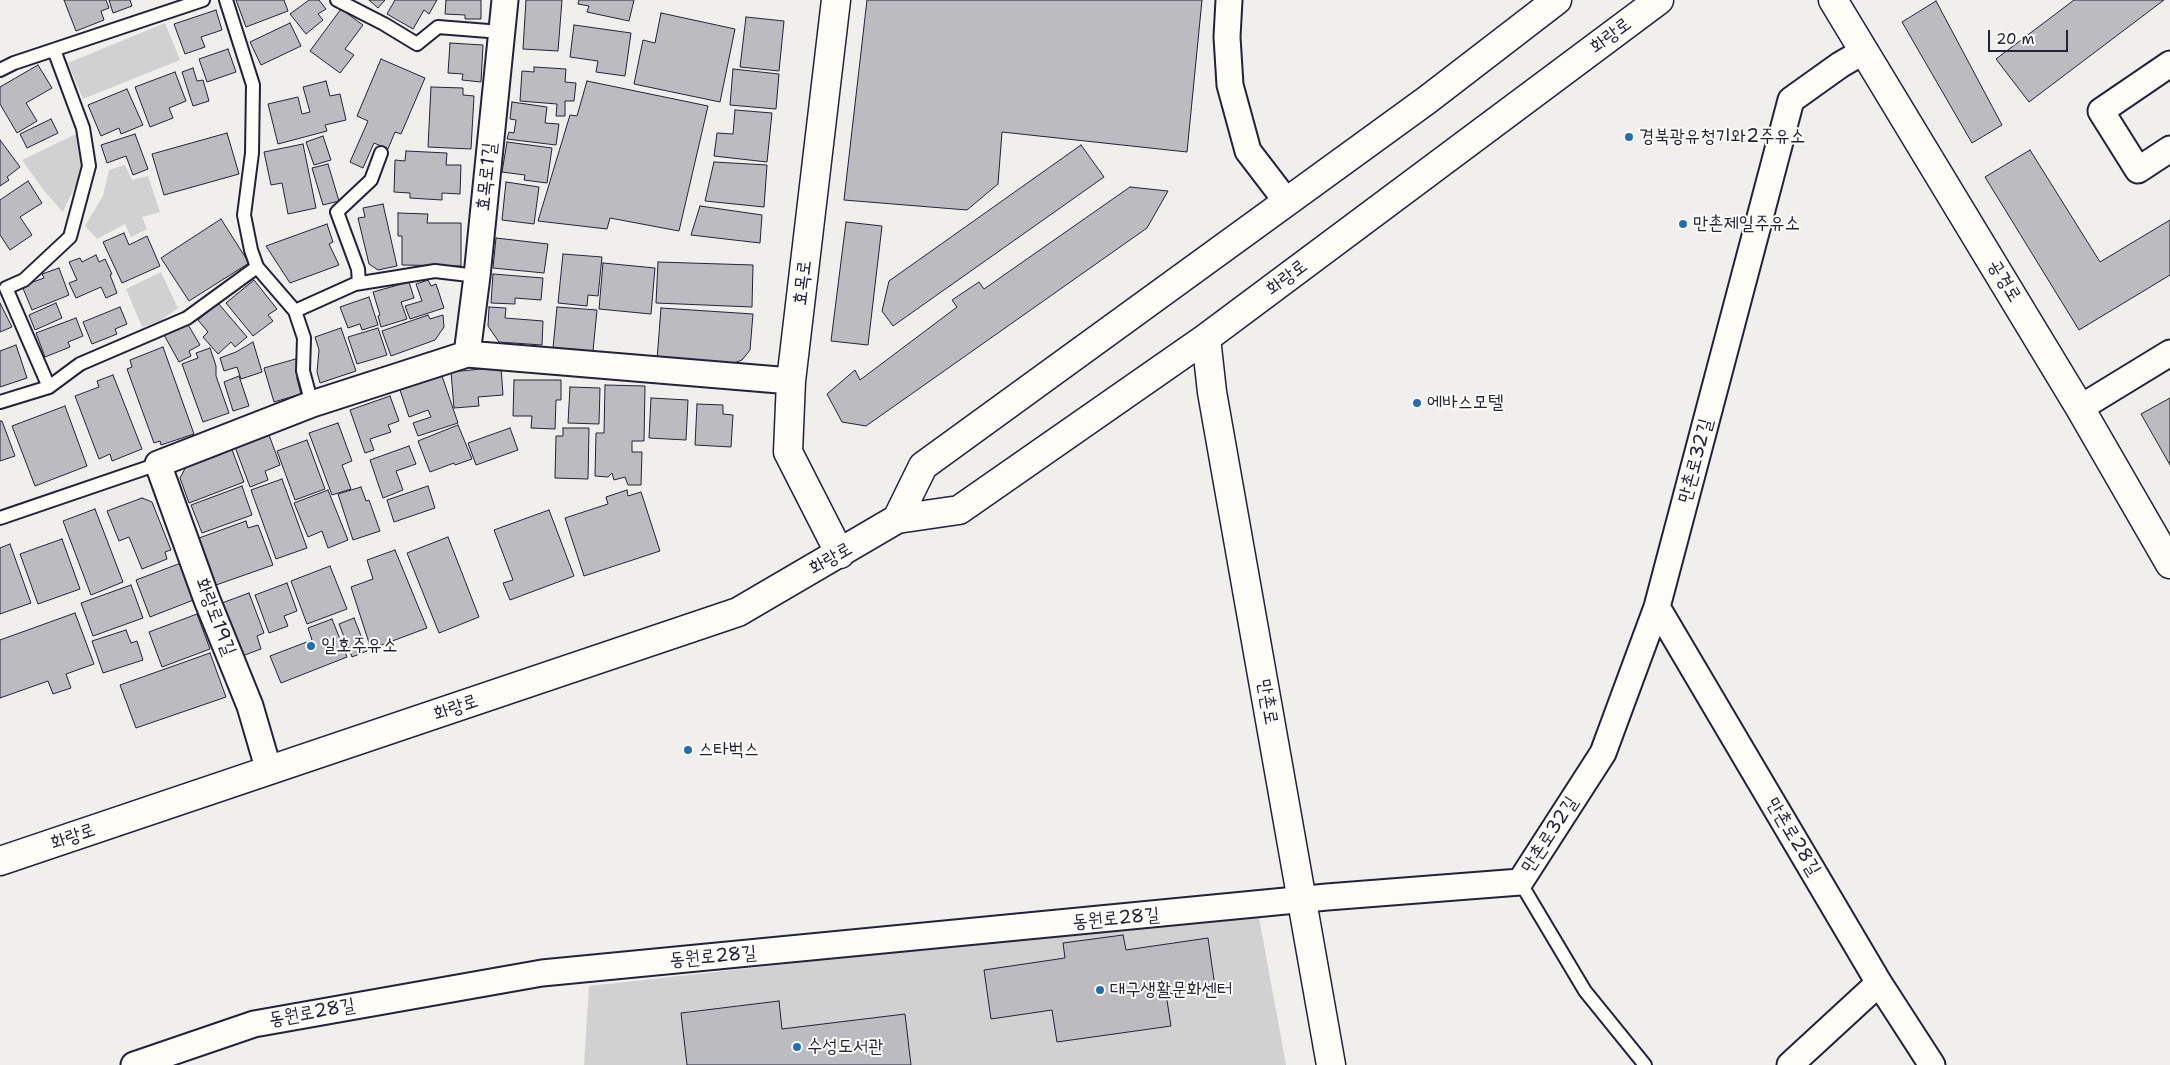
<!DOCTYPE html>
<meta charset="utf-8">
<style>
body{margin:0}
#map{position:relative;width:2170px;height:1065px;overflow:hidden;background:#f0efec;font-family:"Shantell Sans",sans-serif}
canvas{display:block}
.scale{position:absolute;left:1988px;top:30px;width:80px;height:22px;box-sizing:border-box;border:2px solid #22223b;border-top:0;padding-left:6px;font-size:15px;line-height:18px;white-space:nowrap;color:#22223b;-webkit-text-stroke:4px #fdfcf7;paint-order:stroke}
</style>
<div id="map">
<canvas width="2170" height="1065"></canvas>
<div class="scale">20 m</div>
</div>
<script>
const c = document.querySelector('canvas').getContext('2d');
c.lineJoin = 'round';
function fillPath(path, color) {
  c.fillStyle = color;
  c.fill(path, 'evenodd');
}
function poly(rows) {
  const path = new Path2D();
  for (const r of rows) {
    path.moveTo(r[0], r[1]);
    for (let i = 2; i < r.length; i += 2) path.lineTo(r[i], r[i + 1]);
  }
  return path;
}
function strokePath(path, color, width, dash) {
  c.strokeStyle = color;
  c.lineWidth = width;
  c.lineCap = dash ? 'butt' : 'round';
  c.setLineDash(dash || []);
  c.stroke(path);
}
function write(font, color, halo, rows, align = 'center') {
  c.font = font + ' "Shantell Sans","Poor Story",sans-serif';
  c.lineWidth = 4;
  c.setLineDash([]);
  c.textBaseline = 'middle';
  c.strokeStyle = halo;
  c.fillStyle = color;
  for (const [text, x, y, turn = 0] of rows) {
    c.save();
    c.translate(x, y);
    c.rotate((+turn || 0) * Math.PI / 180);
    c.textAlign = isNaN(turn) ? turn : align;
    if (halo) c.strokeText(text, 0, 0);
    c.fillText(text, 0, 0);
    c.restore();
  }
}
fillPath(poly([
 [165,23,180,60,83,99,68,63],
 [76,134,83,157,79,178,63,212,45,192,22,160],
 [125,165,132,180,148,176,160,212,142,217,147,229,131,237,125,224,97,239,85,226,103,196,109,170],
 [161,272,178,308,160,321,142,327,126,289],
 [1258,912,1286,1065,584,1065,589,986]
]), '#d2d1d1');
const building = poly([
 [64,0,106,0,109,8,101,11,104,20,76,31,64,0],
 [109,0,130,0,132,6,113,13,109,0],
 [236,0,284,0,288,11,246,27,236,0],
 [309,0,319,0,326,9,318,14,323,20,306,34,290,14,309,0],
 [369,0,385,0,378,8,369,0],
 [395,0,437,0,429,14,424,10,413,29,387,14,395,0],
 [446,0,481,0,481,19,465,19,465,15,445,14,446,0],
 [526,0,562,0,558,51,523,49,526,0],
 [579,0,634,0,629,21,587,12,589,6,578,4,579,0],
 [867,0,1202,0,1187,152,1002,132,998,184,967,210,844,200,867,0],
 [2074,0,2164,0,2029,102,1996,59,2074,0],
 [1936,1,2002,125,1972,143,1902,22,1936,1],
 [341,9,363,25,345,49,354,55,340,73,310,51,341,9],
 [216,10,222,30,201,37,205,47,185,54,174,24,216,10],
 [661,13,735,29,720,102,634,84,643,40,655,43,661,13],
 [746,17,784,21,779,71,740,67,746,17],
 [290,23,301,46,261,65,250,42,290,23],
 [574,25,631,33,625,76,596,72,598,61,570,57,574,25],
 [450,43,483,45,481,82,462,80,463,74,448,73,450,43],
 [228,49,236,72,207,82,199,59,228,49],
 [381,59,425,78,401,134,395,132,388,149,374,143,363,168,350,162,368,121,357,116,381,59],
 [38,65,52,88,26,103,37,121,17,133,0,104,0,87,38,65],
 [534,67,566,69,565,82,576,83,574,101,565,101,565,116,556,116,557,104,520,101,522,71,534,72,534,67],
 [193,68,197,81,203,80,209,101,193,106,182,72,193,68],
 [733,69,779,74,776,109,730,105,733,69],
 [175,72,186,101,169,108,173,118,150,127,135,87,175,72],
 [326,81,330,96,340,94,346,120,325,125,327,131,278,144,268,104,298,97,302,114,310,112,303,87,326,81],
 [587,81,708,106,679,231,610,218,607,229,538,221,570,115,577,116,587,81],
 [431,87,463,88,463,95,474,96,471,149,428,147,431,87],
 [127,89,143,125,121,134,119,128,101,136,88,105,127,89],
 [512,102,547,107,545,123,559,124,556,145,507,139,509,132,514,133,516,120,510,119,512,102],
 [735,110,772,113,767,162,714,156,717,133,733,134,735,110],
 [51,119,58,133,27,148,20,134,51,119],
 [227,133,239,174,164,195,152,154,227,133],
 [135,134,148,169,133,175,126,156,107,163,101,145,135,134],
 [323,136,331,160,314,165,306,142,323,136],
 [0,140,20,167,7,177,9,180,0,186,0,140],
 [507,142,552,148,547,183,524,180,525,175,502,172,507,142],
 [303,144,316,208,288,214,282,183,271,185,264,152,303,144],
 [1081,145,1104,177,893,326,882,311,889,281,1081,145],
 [2030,150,2100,262,2170,220,2170,275,2079,330,1985,177,2030,150],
 [406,151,447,153,446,165,461,165,460,194,442,193,442,200,410,198,410,193,394,192,395,160,405,161,406,151],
 [714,162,767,165,764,207,705,201,714,162],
 [328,164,339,201,323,205,312,168,328,164],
 [28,181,42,203,20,217,32,235,10,250,0,235,0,200,28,181],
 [506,182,539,187,534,224,502,220,506,182],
 [1130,187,1168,191,1147,228,866,426,842,422,827,394,855,370,860,380,957,307,952,300,979,282,984,289,1130,187],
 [383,204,397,266,378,270,369,264,358,218,365,217,363,208,383,204],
 [700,206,762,215,760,243,691,235,700,206],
 [398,213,428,214,427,223,461,223,461,266,402,265,402,236,398,236,398,213],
 [221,219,249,263,189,301,161,258,221,219],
 [846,222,882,226,868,345,831,341,846,222],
 [327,224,333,242,329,244,339,265,290,283,266,246,327,224],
 [124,233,129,245,147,236,160,266,122,283,103,242,124,233],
 [496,238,548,244,544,273,493,268,496,238],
 [563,254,602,257,598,296,588,295,587,306,558,303,563,254],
 [96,255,99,262,105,259,112,274,110,275,117,293,106,298,101,287,76,298,69,283,77,280,69,262,80,258,82,262,96,255],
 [658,262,753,265,752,307,656,303,658,262],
 [603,263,655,268,651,314,599,309,603,263],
 [59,268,69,295,32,310,22,286,44,278,42,274,59,268],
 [493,274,543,278,541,300,515,298,515,304,491,303,493,274],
 [254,280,277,309,268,315,273,321,253,336,226,303,254,280],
 [428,280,431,286,436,284,444,308,410,319,405,306,422,301,416,284,428,280],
 [409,282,414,298,401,302,407,319,381,327,378,316,380,315,373,292,409,282],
 [369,297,378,325,362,330,360,324,348,328,340,307,369,297],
 [0,303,12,327,0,332,0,303],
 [56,303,62,318,35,330,29,315,56,303],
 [218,303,247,337,235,347,231,342,218,354,203,337,208,332,198,320,218,303],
 [120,307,127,324,115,329,117,334,92,344,83,322,120,307],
 [489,307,506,308,505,318,543,321,542,345,499,342,488,326,489,307],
 [557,307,597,310,593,351,553,348,557,307],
 [661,308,753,314,750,350,742,360,731,364,657,360,661,308],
 [428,315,430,319,443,315,444,327,435,340,391,356,382,331,428,315],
 [76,318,83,336,68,342,70,347,45,357,36,333,76,318],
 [187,323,200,345,189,351,191,356,179,362,164,335,187,323],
 [341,328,356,371,320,383,317,372,319,350,315,337,341,328],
 [378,328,387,355,357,364,348,337,378,328],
 [253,342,262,372,241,379,237,367,224,371,220,358,236,352,253,342],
 [16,345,27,378,0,387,0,351,16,345],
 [163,347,194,434,161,445,160,441,154,443,127,369,132,367,130,360,163,347],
 [210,348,216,366,216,376,229,413,203,422,182,364,198,358,196,353,210,348],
 [299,358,297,379,301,394,274,402,264,368,299,358],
 [501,367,503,395,478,397,479,406,454,408,451,372,501,367],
 [441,373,458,423,418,436,413,423,431,417,428,410,409,417,399,387,441,373],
 [113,375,142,449,112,461,110,454,99,459,75,396,99,387,97,381,113,375],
 [239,376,249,406,233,411,224,382,239,376],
 [514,380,561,380,561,400,556,400,555,429,531,428,532,416,513,416,514,380],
 [605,385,645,386,644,441,632,441,632,452,642,452,641,485,628,485,625,477,614,480,612,473,608,477,595,476,596,433,604,433,605,385],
 [570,387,600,388,599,424,568,423,570,387],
 [390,396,399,421,388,425,391,432,370,439,374,450,365,453,350,410,390,396],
 [651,398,688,400,686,440,649,438,651,398],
 [2170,398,2170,465,2141,414,2170,398],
 [697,404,723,405,723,414,733,415,731,447,695,445,697,404],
 [65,406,87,466,35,486,12,426,65,406],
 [0,421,2,421,15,456,0,461,0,421],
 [338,423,352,461,342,465,351,489,332,495,309,433,338,423],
 [458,425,472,459,455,465,454,463,430,472,418,441,458,425],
 [510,428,518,450,476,465,468,443,510,428],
 [563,428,589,428,588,479,555,478,556,436,563,436,563,428],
 [269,435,280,465,265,471,268,480,250,487,235,447,269,435],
 [307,440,325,489,295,500,277,451,307,440],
 [409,446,416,464,396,471,403,490,383,498,370,460,409,446],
 [231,447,244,482,189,503,180,478,188,463,205,457,206,460,222,454,221,451,231,447],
 [282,479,307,548,276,559,251,490,282,479],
 [242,486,252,515,202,533,191,505,242,486],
 [428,486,435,508,394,522,387,500,428,486],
 [361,487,366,501,369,500,380,531,353,540,338,494,361,487],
 [328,490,348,540,328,548,322,531,308,537,294,503,328,490],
 [627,490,628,496,641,492,660,551,584,576,565,518,608,504,606,497,627,490],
 [142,498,152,502,171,550,165,552,167,559,142,569,129,537,119,541,107,511,142,498],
 [95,509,123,582,91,595,63,521,95,509],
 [549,510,574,576,510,600,503,583,513,580,494,530,549,510],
 [246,521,248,528,258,525,273,565,216,585,199,538,246,521],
 [448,537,479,617,439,633,407,553,448,537],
 [62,539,80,589,38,604,20,554,62,539],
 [10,544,31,603,0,614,0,548,10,544],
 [395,550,427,628,371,649,351,587,373,579,367,560,395,550],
 [181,563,196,599,150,617,136,580,181,563],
 [330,566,347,609,307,624,291,581,330,566],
 [287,583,297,611,284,616,288,626,269,633,255,595,287,583],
 [131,585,143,618,93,636,81,603,131,585],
 [249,593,264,633,257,636,261,649,242,656,222,603,249,593],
 [75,613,94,664,66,674,71,688,53,694,48,681,0,698,0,640,75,613],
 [197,614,210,649,162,667,149,632,197,614],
 [354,618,367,651,352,657,339,624,354,618],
 [332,619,347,657,281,683,270,656,312,640,308,628,332,619],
 [126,630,131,643,137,641,143,660,103,673,92,641,126,630],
 [210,653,226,697,136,728,120,685,210,653],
 [1123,935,1126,950,1208,938,1215,987,1166,994,1171,1026,1057,1042,1052,1010,991,1019,984,970,1065,958,1063,943,1123,935],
 [779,1001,782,1029,905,1014,911,1065,687,1065,681,1013,779,1001]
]);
fillPath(building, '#bcbcc0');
strokePath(building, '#22223b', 1);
const lane = poly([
 [226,0,253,85,252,153,244,215,251,250,257,267,295,311,304,338,303,371,312,404],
 [337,0,384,24,417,44,438,27,501,32],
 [0,70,14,63,203,0],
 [359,283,358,269,337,212,371,180,381,153],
 [295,311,355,284,435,271,477,276],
 [49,387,6,288,24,280,70,237,89,166,83,128,54,50],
 [0,402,49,387,80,364,187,318,257,267],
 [0,518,158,464],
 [1520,882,1585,991,1645,1065]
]);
const street = poly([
 [1229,0,1227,37,1230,85,1248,151,1287,202],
 [2170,64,2101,111,2138,170,2170,149],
 [467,354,791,381],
 [2080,408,2170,353],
 [1657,607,1879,983,1932,1065],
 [269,771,250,706,207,600,158,464,312,404,467,354,477,276,505,0],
 [134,1065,254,1024,542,973,1327,897,1520,882,1603,753,1657,607,1791,100,1840,65,1864,51],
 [1790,1065,1879,983]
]);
const secondary = poly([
 [836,0,791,381,788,452,840,554],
 [1833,0,2080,408,2170,564],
 [1206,338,1212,392,1331,1065],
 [897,519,923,466,1427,100,1557,0],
 [0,861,738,612,897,519,959,510,1206,338,1659,0]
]);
strokePath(lane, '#22223b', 16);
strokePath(street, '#22223b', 29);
strokePath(secondary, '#22223b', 31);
strokePath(lane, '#fdfcf7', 12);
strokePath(street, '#fdfcf7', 25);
strokePath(secondary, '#fdfcf7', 28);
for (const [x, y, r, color] of [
 [1629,137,5,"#1f6fb2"],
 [1683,224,5,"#1f6fb2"],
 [1417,403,5,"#1f6fb2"],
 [311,646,5,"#1f6fb2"],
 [688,750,5,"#1f6fb2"],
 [1100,990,5,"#1f6fb2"],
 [797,1047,5,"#1f6fb2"]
]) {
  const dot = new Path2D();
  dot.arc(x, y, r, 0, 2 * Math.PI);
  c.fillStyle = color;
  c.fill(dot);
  strokePath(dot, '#fdfcf7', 2);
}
write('19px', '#22223b', '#fdfcf7', [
 ["화랑로",1611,36,-37],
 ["효목로1길",487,177,-84],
 ["화랑로",1287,278,-37],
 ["공경로",2004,281,59],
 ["효목로",803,283,-83],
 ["만촌로32길",1696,461,-75],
 ["화랑로",831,559,-30],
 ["화랑로19길",215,617,69],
 ["만촌로",1267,702,80],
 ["화랑로",456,708,-19],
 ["만촌로32길",1550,835,-57],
 ["화랑로",73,837,-19],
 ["만촌로28길",1793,837,59],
 ["동원로28길",1116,919,-5],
 ["동원로28길",713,957,-5],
 ["동원로28길",312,1013,-10]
]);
write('19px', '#22223b', '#fdfcf7', [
 ["경북광유청기와2주유소",1639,137],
 ["만촌제일주유소",1693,224],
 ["에바스모텔",1427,403],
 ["일호주유소",321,646],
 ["스타벅스",698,750],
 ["대구생활문화센터",1110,990],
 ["수성도서관",807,1047]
], 'left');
</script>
